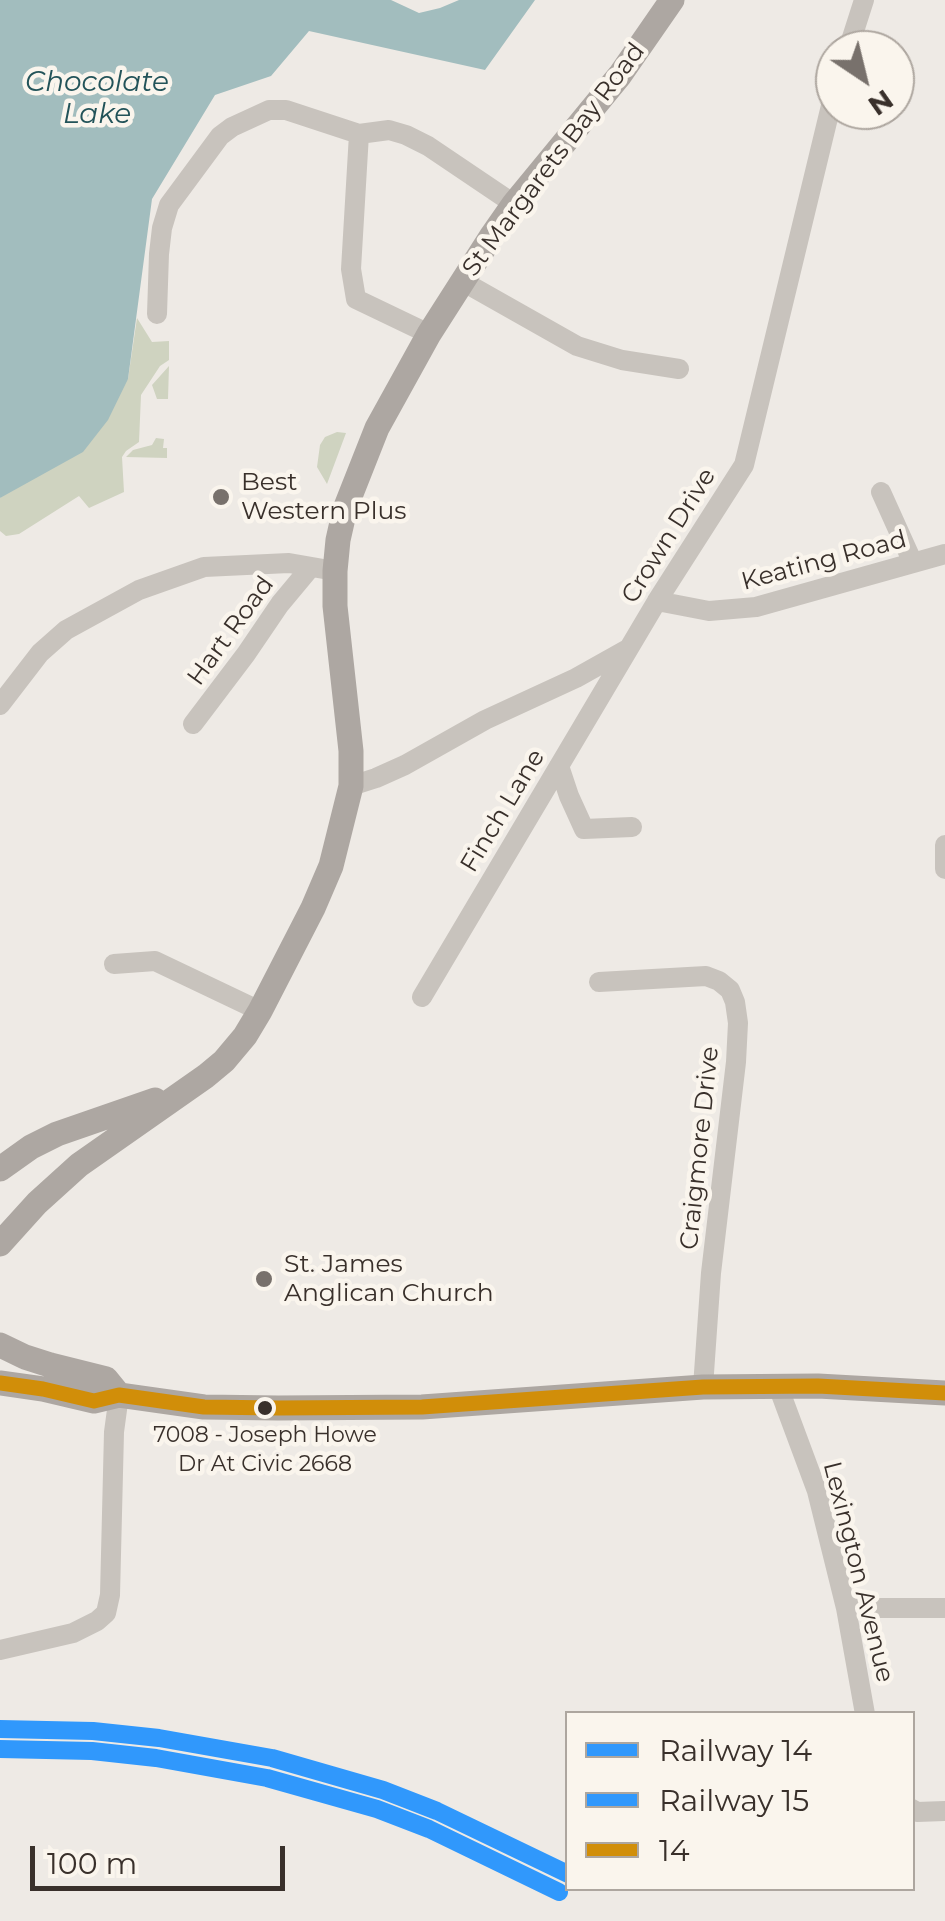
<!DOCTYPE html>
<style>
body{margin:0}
#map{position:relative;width:945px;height:1921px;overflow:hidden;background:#eeeae5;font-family:Montserrat,sans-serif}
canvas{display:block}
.legend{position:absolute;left:565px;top:1711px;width:350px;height:180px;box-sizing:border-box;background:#faf5ed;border:2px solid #ada69f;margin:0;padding:12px 18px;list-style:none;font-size:30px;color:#39302b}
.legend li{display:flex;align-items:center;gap:20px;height:50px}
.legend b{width:50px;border:2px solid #ada69f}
.north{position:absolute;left:815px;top:30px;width:100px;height:100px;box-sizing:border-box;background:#faf5ed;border:2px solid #ada69f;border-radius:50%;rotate:145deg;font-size:28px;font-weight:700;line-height:40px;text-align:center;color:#39302b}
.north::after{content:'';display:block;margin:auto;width:35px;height:45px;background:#78716c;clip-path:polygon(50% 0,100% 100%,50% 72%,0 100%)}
.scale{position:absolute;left:30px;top:1846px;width:255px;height:45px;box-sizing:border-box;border:5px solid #39302b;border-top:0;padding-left:12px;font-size:30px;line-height:35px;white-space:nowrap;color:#39302b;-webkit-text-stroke:8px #faf5ed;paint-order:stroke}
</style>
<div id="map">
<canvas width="945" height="1921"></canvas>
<ul class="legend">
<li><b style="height:12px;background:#3098fc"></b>Railway 14</li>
<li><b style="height:12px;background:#3098fc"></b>Railway 15</li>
<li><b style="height:12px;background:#d18e09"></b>14</li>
</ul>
<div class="north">N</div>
<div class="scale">100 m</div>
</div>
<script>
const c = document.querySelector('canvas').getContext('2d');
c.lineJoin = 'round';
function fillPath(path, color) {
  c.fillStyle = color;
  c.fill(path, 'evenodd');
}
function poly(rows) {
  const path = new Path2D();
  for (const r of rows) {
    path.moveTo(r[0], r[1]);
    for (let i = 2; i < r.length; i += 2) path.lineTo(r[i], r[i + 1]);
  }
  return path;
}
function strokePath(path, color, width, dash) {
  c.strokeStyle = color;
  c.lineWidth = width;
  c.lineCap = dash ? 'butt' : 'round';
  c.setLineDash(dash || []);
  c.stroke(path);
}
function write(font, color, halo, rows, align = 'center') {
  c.font = font + ' Montserrat,sans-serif';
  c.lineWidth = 9;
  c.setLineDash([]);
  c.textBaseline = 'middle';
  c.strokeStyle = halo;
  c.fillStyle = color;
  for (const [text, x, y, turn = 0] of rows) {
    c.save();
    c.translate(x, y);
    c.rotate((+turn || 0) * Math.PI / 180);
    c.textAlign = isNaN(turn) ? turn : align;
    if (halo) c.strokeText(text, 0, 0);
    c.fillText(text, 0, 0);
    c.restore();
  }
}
fillPath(poly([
 [137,318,152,342,169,341,169,360,160,366,141,395,139,442,126,451,122,457,124,492,89,508,79,496,19,534,6,536,0,531,0,498,128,379],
 [169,366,168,399,157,399,152,385],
 [337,432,346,433,327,484,317,467,320,445,325,437],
 [156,438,164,439,163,448,167,448,167,458,126,457,133,450,152,445]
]), '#cfd3c0');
fillPath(poly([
 [0,0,391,0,419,13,440,8,459,0,535,0,485,70,309,31,271,76,215,95,152,199,128,379,108,420,83,452,0,498]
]), '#a2bdbe');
strokePath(poly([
 [848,50,864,0],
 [359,134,351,269,356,299,429,334],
 [462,281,577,346,622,360,679,369],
 [157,314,159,254,162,228,169,205,220,136,232,127,269,110,286,110,359,134,389,130,406,135,428,146,514,204],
 [881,492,913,563],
 [657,601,709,611,756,607,945,554],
 [0,705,40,653,66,630,139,590,204,567,289,563,335,571],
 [193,724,246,654,280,604,310,568],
 [559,766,569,796,584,829,632,827],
 [351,786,376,778,405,765,485,720,576,678,626,650],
 [945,845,945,869],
 [114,964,155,961,260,1011],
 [599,982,706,976,719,981,730,990,735,1002,738,1023,736,1062,711,1273,703,1387],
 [422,997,657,601,744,465,835,89],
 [778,1386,817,1491,846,1608,865,1714],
 [846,1608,945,1608],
 [0,1650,73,1633,97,1621,106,1613,110,1595,114,1432,119,1395],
 [912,1809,917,1812,945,1811]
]), '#c8c3bd', 20);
strokePath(poly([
 [0,1169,31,1147,57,1134,155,1100],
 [0,1244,37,1203,79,1165,206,1076,224,1061,245,1036,260,1011,313,908,331,866,351,786,351,751,335,606,335,571,338,540,345,509,377,428,429,334,491,237,514,204,620,75,672,0],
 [0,1345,25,1357,50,1365,106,1379,119,1395],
 [0,1383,43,1389,94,1401,119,1395,204,1407,278,1408,422,1407,703,1387,818,1386,945,1393]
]), '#ada7a2', 25);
strokePath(poly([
 [0,1383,43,1389,94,1401,119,1395,204,1407,278,1408,422,1407,703,1387,818,1386,945,1393]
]), '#d18e09', 15);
strokePath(poly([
 [0,1729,93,1731,159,1738,272,1758,383,1790,437,1811,568,1874]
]), '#3098fc', 18);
strokePath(poly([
 [0,1749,92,1751,156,1758,267,1778,377,1809,429,1829,559,1892]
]), '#3098fc', 18);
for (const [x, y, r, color] of [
 [221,497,10,"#78716c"],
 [264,1279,10,"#78716c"],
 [265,1408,9,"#39302b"]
]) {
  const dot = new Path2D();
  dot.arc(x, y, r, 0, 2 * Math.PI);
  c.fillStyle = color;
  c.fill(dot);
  strokePath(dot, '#faf5ed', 4);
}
write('22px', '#39302b', '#faf5ed', [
 ["7008 - Joseph Howe",265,1436],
 ["Dr At Civic 2668",265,1465]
]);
write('25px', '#39302b', '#faf5ed', [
 ["St Margarets Bay Road",554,160,-53],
 ["Crown Drive",669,536,-58],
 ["Keating Road",824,561,-15],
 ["Hart Road",231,631,-54],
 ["Finch Lane",503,811,-59],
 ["Craigmore Drive",700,1148,-84],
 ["Lexington Avenue",858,1572,76]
]);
write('25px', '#39302b', '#faf5ed', [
 ["Best",241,483],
 ["Western Plus",241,512],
 ["St. James",284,1265],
 ["Anglican Church",284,1294]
], 'left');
write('italic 28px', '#225359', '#faf5ed', [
 ["Chocolate",97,83],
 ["Lake",97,115]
]);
</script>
